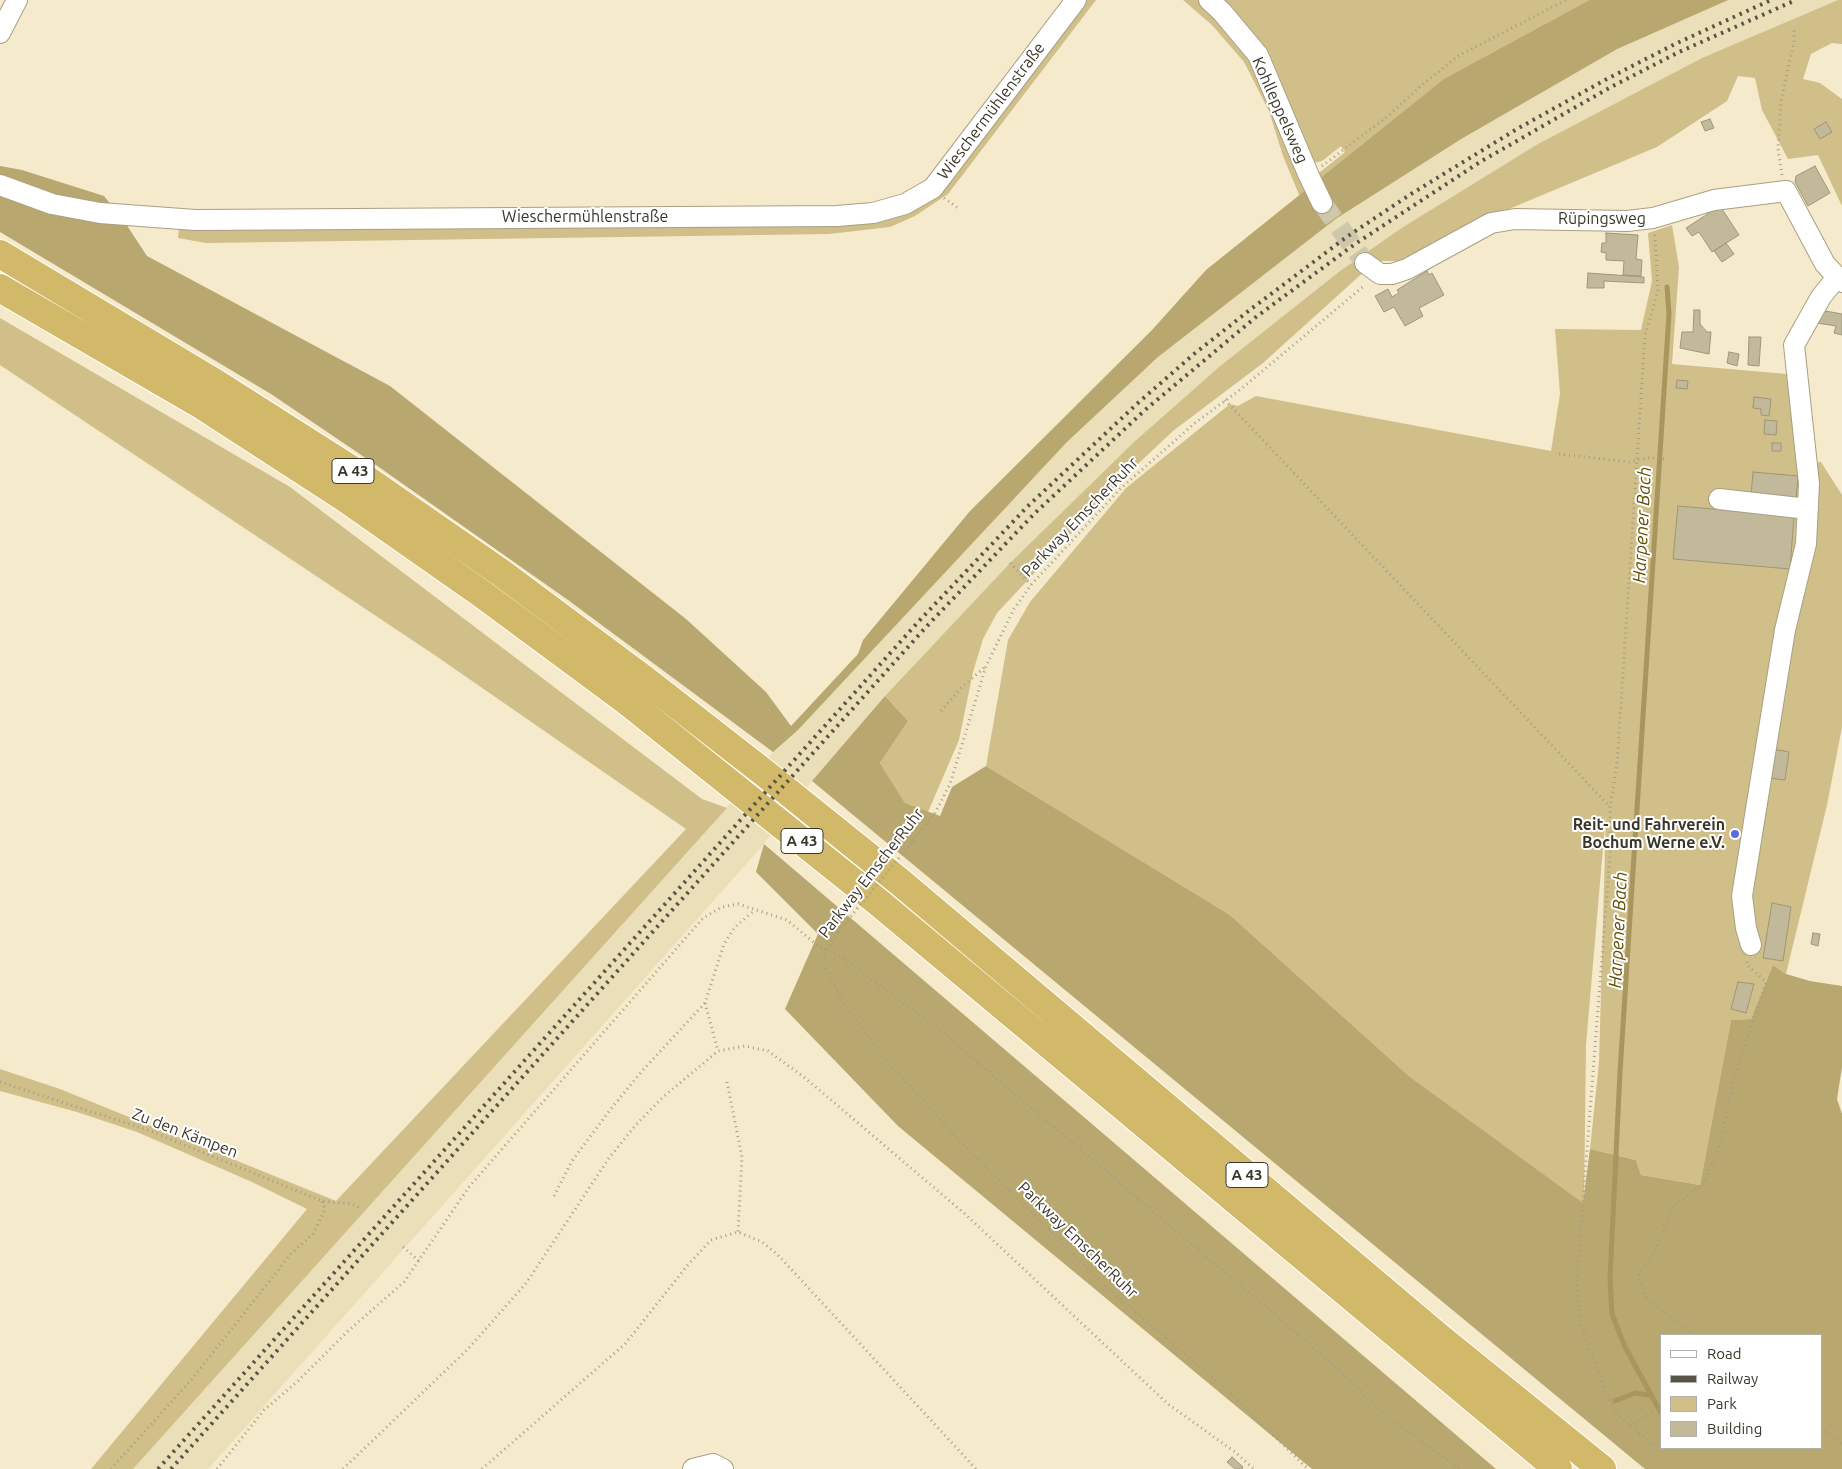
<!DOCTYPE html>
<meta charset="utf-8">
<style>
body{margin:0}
#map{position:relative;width:1842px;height:1469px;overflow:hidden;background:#f5ebcc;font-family:Ubuntu,sans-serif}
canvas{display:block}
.legend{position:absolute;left:1660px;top:1334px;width:162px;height:115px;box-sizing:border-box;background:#fff;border:1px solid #b0afaa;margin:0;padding:6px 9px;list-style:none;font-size:15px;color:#39362a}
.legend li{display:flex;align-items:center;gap:10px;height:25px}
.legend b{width:25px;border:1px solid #b0afaa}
</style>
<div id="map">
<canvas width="1842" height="1469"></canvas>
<ul class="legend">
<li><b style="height:6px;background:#fff"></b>Road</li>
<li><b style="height:6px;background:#595546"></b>Railway</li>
<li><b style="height:14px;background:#d0bf89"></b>Park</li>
<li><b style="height:14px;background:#c2b99b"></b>Building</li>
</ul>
</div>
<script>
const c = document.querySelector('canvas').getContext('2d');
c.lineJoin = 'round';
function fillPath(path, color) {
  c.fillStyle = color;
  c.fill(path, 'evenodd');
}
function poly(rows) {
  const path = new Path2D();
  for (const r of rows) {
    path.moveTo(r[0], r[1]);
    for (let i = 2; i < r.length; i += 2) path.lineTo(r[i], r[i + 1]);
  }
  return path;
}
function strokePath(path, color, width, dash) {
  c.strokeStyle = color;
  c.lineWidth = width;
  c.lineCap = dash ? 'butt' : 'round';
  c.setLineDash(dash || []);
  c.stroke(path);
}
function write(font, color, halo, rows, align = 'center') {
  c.font = font + ' Ubuntu,sans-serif';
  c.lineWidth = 4;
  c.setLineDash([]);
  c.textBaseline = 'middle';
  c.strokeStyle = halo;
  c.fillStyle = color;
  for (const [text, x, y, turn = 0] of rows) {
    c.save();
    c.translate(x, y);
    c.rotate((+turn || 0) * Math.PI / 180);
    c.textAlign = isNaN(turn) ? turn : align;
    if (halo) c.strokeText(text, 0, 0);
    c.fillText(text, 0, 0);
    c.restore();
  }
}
fillPath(poly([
 [1728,0,1838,0,1702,58,1400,229,1340,271,1219,367,1134,442,1012,561,885,696,812,781,764,844,208,1469,133,1469,711,826,773,752,798,730,1067,442,1158,357,1337,218,1461,139,1617,49]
]), '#eadfb9');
fillPath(poly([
 [1082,0,1096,0,948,194,915,216,890,227,829,234,206,243,178,238,179,227,907,208],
 [1183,0,1200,0,1255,65,1310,188,1300,197,1283,156,1269,111,1244,62,1212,25],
 [1218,0,1728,0,1617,49,1461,139,1337,218,1314,177,1345,152,1341,146,1322,161,1313,163,1304,151,1294,114,1279,81],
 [1838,0,1842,0,1842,44,1832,43,1811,54,1803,79,1820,83,1842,99,1842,206,1818,155,1788,159,1762,110,1755,78,1738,76,1727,101,1657,147,1497,214,1401,261,1376,261,1263,363,1173,431,1123,478,997,613,983,639,973,672,959,740,928,812,905,803,880,763,908,721,885,696,1012,561,1134,442,1219,367,1340,271,1400,229,1538,144,1702,58],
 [1672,225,1679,267,1672,364,1798,375,1808,463,1821,462,1842,495,1842,727,1827,805,1786,974,1773,965,1751,1019,1731,1020,1700,1185,1641,1175,1636,1160,1590,1149,1599,1062,1606,813,1586,1045,1584,1204,1409,1076,1230,915,986,766,1008,640,1030,602,1126,488,1230,404,1238,406,1256,396,1551,451,1560,394,1555,329,1641,330,1652,281,1648,233],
 [0,318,290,487,702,799,727,808,133,1469,91,1469,307,1209,252,1182,137,1132,77,1112,0,1091,0,1069,60,1089,336,1201,686,829,436,656,0,365]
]), '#d0bf89');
fillPath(poly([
 [1590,0,1728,0,1617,49,1461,139,1337,218,1158,357,1067,442,798,730,773,752,568,600,376,465,271,394,0,232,0,166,22,170,104,196,124,221,147,256,390,386,686,619,766,692,791,726,858,654,863,640,970,511,1152,330,1206,270,1444,79],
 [885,696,908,721,880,763,905,803,940,816,952,787,986,766,1230,915,1409,1076,1583,1203,1590,1149,1636,1160,1641,1175,1700,1185,1731,1020,1751,1019,1773,965,1786,974,1810,981,1842,986,1842,1067,1837,1099,1842,1114,1842,1469,1645,1469,812,781],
 [1661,1335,1821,1335,1821,1448,1661,1448],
 [764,844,1496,1469,1312,1469,898,1126,785,1009,818,934,756,872]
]), '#b8a76e');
strokePath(poly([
 [1615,1401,1635,1393,1649,1395],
 [1661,1413,1625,1347,1612,1314,1610,1278,1620,1072,1669,314,1667,287]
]), '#a8965e', 5);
const building = poly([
 [1710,119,1714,128,1705,131,1701,122,1710,119],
 [1826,122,1832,132,1820,139,1814,129,1826,122],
 [1815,166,1830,193,1808,206,1795,182,1796,176,1815,166],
 [1720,206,1739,235,1712,252,1699,232,1692,236,1686,228,1720,206],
 [1606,233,1638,235,1636,259,1642,260,1641,276,1623,275,1624,261,1606,260,1606,253,1601,252,1602,243,1606,243,1606,233],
 [1726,243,1734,254,1722,262,1714,251,1726,243],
 [1427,271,1429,275,1432,273,1444,295,1419,308,1423,316,1405,326,1394,307,1384,312,1375,296,1388,289,1392,297,1399,293,1397,290,1427,271],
 [1588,273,1644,277,1644,283,1604,281,1604,288,1587,288,1588,273],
 [1694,310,1700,310,1700,324,1707,332,1711,332,1709,354,1680,348,1682,332,1693,332,1694,310],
 [1820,310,1842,314,1842,335,1834,333,1836,326,1817,323,1820,310],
 [1749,337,1761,337,1759,366,1748,365,1749,337],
 [1729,352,1739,354,1737,366,1727,363,1729,352],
 [1677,380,1688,381,1687,389,1676,388,1677,380],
 [1754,397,1771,399,1769,416,1761,415,1761,409,1753,408,1754,397],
 [1765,420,1777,421,1776,435,1764,434,1765,420],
 [1772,443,1781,443,1781,451,1772,451,1772,443],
 [1753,472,1798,476,1796,499,1751,496,1753,472],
 [1678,506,1794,516,1790,569,1673,559,1678,506],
 [1773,749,1789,752,1785,780,1769,778,1773,749],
 [1772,903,1791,907,1783,961,1763,958,1772,903],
 [1813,933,1820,934,1818,946,1811,944,1813,933],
 [1738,982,1754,984,1746,1013,1731,1009,1738,982],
 [1232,1457,1243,1467,1242,1469,1235,1469,1227,1462,1232,1457]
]);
fillPath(building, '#c2b99b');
strokePath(building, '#9f9679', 1);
strokePath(poly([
 [1322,203,1365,263]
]), '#cfc7ac', 20, [20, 10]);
const minor = poly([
 [1209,0,1222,12,1258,55,1309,176,1322,203],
 [0,33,17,0],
 [0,185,52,204,100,213,195,220,837,216,873,213,905,204,933,188,1076,0],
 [1365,263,1380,274,1392,274,1407,269,1491,223,1515,219,1627,221,1653,218,1714,200,1786,191,1825,264,1842,282],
 [1719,499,1808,509],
 [1751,945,1746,928,1742,896,1785,630,1806,544,1809,484,1794,345,1821,297,1837,277],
 [693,1469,713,1464,723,1469]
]);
const highway = poly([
 [0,254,217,384,363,477,500,572,645,680,767,775,900,882,1441,1339,1602,1469],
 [0,288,203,406,345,498,482,594,628,702,878,902,1558,1469]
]);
strokePath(minor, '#a9a083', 22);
strokePath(highway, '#fff', 30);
strokePath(poly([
 [1322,166,1388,116,1422,85,1458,56,1566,0],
 [1782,175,1778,149,1781,101,1794,42,1794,29],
 [944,198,958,208],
 [1655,235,1658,290,1645,336,1617,765,1610,807,1611,842,1577,1278,1580,1322,1606,1393,1618,1415,1651,1444,1661,1445],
 [1225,400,1610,807],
 [1559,454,1629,462,1648,458,1666,459],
 [1010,563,1031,585],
 [941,711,962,687,985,667],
 [913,841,934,815,950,784,986,666,1014,609,1031,585,1120,489,1195,423,1241,389,1365,285],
 [838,932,826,950,824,961,826,970,845,1005,886,1060,960,1141,1104,1285,1226,1389,1308,1469],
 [705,1003,718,1051],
 [0,1082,148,1130,322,1201,353,1204,359,1208],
 [727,1082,742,1157,738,1232],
 [554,1196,572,1161,610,1110,642,1071,705,1003,724,944,735,927,755,910],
 [403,1247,419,1261],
 [1694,1335,1647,1299,1638,1275,1654,1253,1673,1206,1704,1183,1721,1141,1733,1081,1766,982,1747,965,1747,961],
 [1630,1426,1653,1412],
 [1821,1428,1842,1444],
 [111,1469,192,1379,291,1254,313,1234,325,1210,322,1201],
 [217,1469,264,1410,299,1380,348,1331,404,1282,469,1187,703,918,722,907,738,904,787,920,818,946,841,957,936,1027,1328,1360,1389,1418,1460,1469],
 [343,1469,468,1349,527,1282,609,1158,635,1126,662,1098,718,1051,745,1046,768,1051,804,1077,965,1214,1168,1404,1235,1452,1254,1469],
 [482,1469,625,1344,687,1266,711,1240,738,1232,762,1242,778,1255,976,1469]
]), '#a49d86', 3, [1, 4]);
strokePath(minor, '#fff', 20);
strokePath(highway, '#d2b96a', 28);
strokePath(poly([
 [158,1469,919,621,1027,507,1139,402,1194,354,1251,309,1348,236,1411,194,1517,129,1605,80,1675,44,1771,0],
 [171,1469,926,627,1034,514,1145,410,1256,317,1355,244,1480,162,1609,88,1679,52,1796,0]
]), '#595546', 4, [2.5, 5]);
strokePath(poly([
 [838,932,913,841]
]), '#a49d86', 3, [1, 4]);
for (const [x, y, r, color] of [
 [1735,834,5,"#5a6ce3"]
]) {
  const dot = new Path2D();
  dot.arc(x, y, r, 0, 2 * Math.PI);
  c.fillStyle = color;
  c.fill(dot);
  strokePath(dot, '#fff', 2);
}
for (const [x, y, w] of [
 [353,471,42],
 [802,841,42],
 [1247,1175,42]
]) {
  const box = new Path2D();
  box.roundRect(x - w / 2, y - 12.5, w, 25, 4);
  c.fillStyle = '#fff';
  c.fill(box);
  strokePath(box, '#39362a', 1);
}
write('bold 15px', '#39362a', null, [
 ["A 43",353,471],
 ["A 43",802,841],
 ["A 43",1247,1175]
]);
write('16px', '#39362a', '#fff', [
 ["Kohlleppelsweg",1280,110,66],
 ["Wieschermühlenstraße",991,111,-53],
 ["Wieschermühlenstraße",585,217],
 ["Rüpingsweg",1602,219],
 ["Parkway EmscherRuhr",1080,517,-46],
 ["Parkway EmscherRuhr",871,873,-52],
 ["Zu den Kämpen",185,1133,21],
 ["Parkway EmscherRuhr",1078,1240,44]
]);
write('bold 16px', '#39362a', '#fff', [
 ["Reit- und Fahrverein",1725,825],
 ["Bochum Werne e.V.",1725,843]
], 'right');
write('italic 18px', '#604e04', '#fff', [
 ["Harpener Bach",1642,525,-87],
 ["Harpener Bach",1618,930,-87]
]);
</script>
